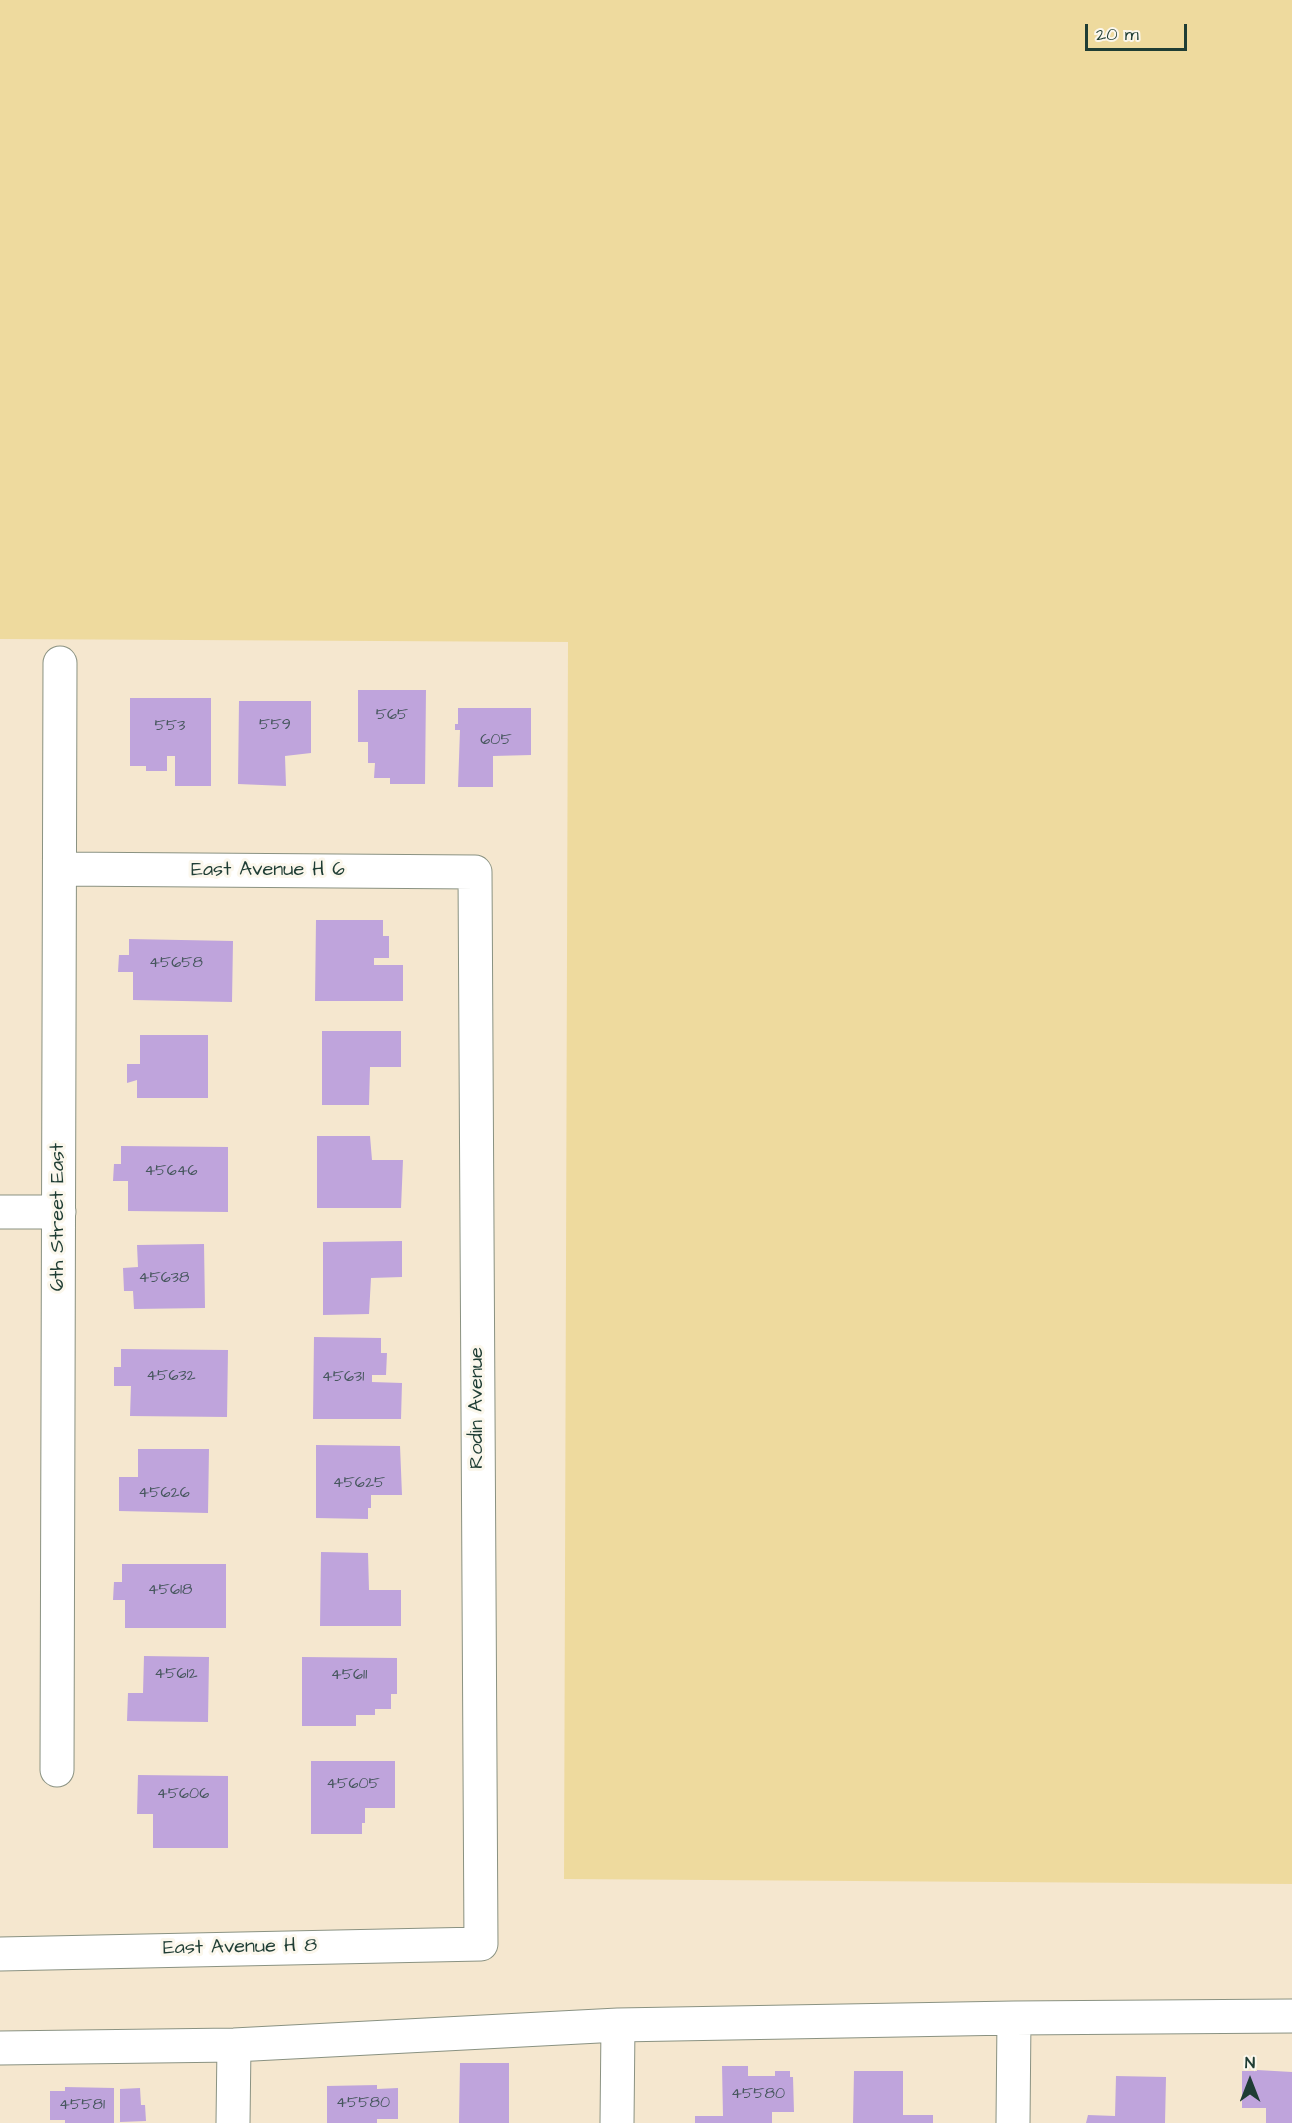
<!DOCTYPE html>
<style>
body{margin:0}
#map{position:relative;width:1292px;height:2123px;overflow:hidden;background:#f5e7cf;font-family:"Architects Daughter",sans-serif}
canvas{display:block}
.north{position:absolute;left:1220px;top:2051px;width:60px;height:60px;-webkit-text-stroke:4px #fbf7ec;paint-order:stroke;rotate:0deg;font-size:16px;font-weight:700;line-height:24px;text-align:center;color:#1f3d34}
.north::after{content:'';display:block;margin:auto;width:21px;height:27px;background:#1f3d34;clip-path:polygon(50% 0,100% 100%,50% 72%,0 100%)}
.scale{position:absolute;left:1085px;top:24px;width:102px;height:27px;box-sizing:border-box;border:3px solid #1f3d34;border-top:0;padding-left:8px;font-size:18px;line-height:21px;white-space:nowrap;color:#1f3d34;-webkit-text-stroke:4px #fbf7ec;paint-order:stroke}
</style>
<div id="map">
<canvas width="1292" height="2123"></canvas>
<div class="north">N</div>
<div class="scale">20 m</div>
</div>
<script>
const c = document.querySelector('canvas').getContext('2d');
c.lineJoin = 'round';
function fillPath(path, color) {
  c.fillStyle = color;
  c.fill(path, 'evenodd');
}
function poly(rows) {
  const path = new Path2D();
  for (const r of rows) {
    path.moveTo(r[0], r[1]);
    for (let i = 2; i < r.length; i += 2) path.lineTo(r[i], r[i + 1]);
  }
  return path;
}
function strokePath(path, color, width, dash) {
  c.strokeStyle = color;
  c.lineWidth = width;
  c.lineCap = dash ? 'butt' : 'round';
  c.setLineDash(dash || []);
  c.stroke(path);
}
function write(font, color, halo, rows, align = 'center') {
  c.font = font + ' "Architects Daughter",sans-serif';
  c.lineWidth = 6;
  c.setLineDash([]);
  c.textBaseline = 'middle';
  c.strokeStyle = halo;
  c.fillStyle = color;
  for (const [text, x, y, turn = 0] of rows) {
    c.save();
    c.translate(x, y);
    c.rotate((+turn || 0) * Math.PI / 180);
    c.textAlign = isNaN(turn) ? turn : align;
    if (halo) c.strokeText(text, 0, 0);
    c.fillText(text, 0, 0);
    c.restore();
  }
}
fillPath(poly([
 [0,0,1292,0,1292,1884,564,1879,568,642,0,639]
]), '#eeda9e');
fillPath(poly([
 [358,690,426,690,425,784,390,784,390,778,374,778,375,763,368,763,368,742,358,742],
 [130,698,211,698,211,786,175,786,175,756,167,756,167,771,146,771,146,766,130,766],
 [239,701,311,701,311,753,285,756,286,786,238,784],
 [458,708,531,708,531,755,493,756,493,787,458,787,460,730,455,730,455,724,458,724],
 [316,920,383,920,383,936,389,936,389,958,374,958,374,965,403,965,403,1001,315,1001],
 [129,939,233,941,232,1002,133,1000,133,972,118,972,119,955,129,955],
 [322,1031,401,1031,401,1067,370,1067,369,1105,322,1105],
 [140,1035,208,1035,208,1098,137,1098,137,1080,127,1083,127,1064,140,1064],
 [317,1136,370,1136,372,1160,403,1160,401,1208,317,1208],
 [121,1146,228,1147,228,1212,128,1211,128,1181,113,1181,114,1164,121,1164],
 [402,1241,402,1277,371,1278,369,1314,323,1315,323,1242],
 [204,1244,205,1308,134,1309,133,1291,124,1291,123,1268,138,1267,137,1245],
 [314,1337,381,1338,381,1353,387,1353,386,1375,372,1375,372,1382,402,1383,401,1419,313,1419],
 [121,1349,228,1350,227,1417,130,1416,131,1386,114,1386,114,1367,121,1367],
 [316,1445,400,1446,402,1495,371,1495,371,1508,368,1508,368,1519,316,1518],
 [138,1449,209,1449,208,1513,119,1511,119,1477,138,1477],
 [321,1552,368,1553,369,1590,401,1590,401,1626,320,1626],
 [122,1564,226,1564,226,1628,125,1628,125,1600,113,1600,114,1582,122,1582],
 [144,1656,209,1657,208,1722,127,1721,128,1693,143,1693],
 [302,1657,397,1658,397,1694,391,1694,391,1709,375,1709,375,1715,356,1715,356,1726,302,1726],
 [311,1761,395,1761,395,1808,365,1808,365,1823,362,1823,362,1834,311,1834],
 [138,1775,228,1776,228,1848,153,1848,153,1814,137,1814],
 [460,2063,509,2063,509,2123,459,2123],
 [722,2066,748,2066,748,2076,775,2076,775,2071,790,2071,790,2077,793,2077,794,2112,772,2112,772,2123,695,2123,695,2116,723,2116],
 [1257,2070,1292,2072,1292,2123,1266,2123,1266,2108,1242,2108,1242,2071,1257,2071],
 [854,2071,903,2071,903,2115,933,2115,933,2123,853,2123],
 [1116,2076,1166,2077,1165,2123,1086,2123,1088,2115,1115,2116],
 [377,2085,377,2089,398,2088,398,2119,377,2119,377,2123,327,2123,327,2086],
 [65,2087,114,2088,114,2123,65,2123,65,2120,50,2120,50,2091,65,2091],
 [140,2088,141,2105,145,2105,146,2121,120,2122,120,2089]
]), '#bfa4dc');
const minor = poly([
 [0,1212,59,1212],
 [57,1770,60,663],
 [0,1954,481,1944,475,872,60,869],
 [0,2048,234,2045,618,2025,1014,2018,1292,2016],
 [233,2123,234,2045],
 [617,2123,618,2025],
 [1013,2123,1014,2018]
]);
strokePath(minor, '#8a9282', 35);
strokePath(minor, '#fff', 33);
write('16px', '#47575e', null, [
 ["565",392,716],
 ["559",275,726],
 ["553",170,727],
 ["605",496,741],
 ["45658",176,964],
 ["45646",171,1172],
 ["45638",164,1279],
 ["45632",171,1377],
 ["45631",343,1378],
 ["45625",359,1484],
 ["45626",164,1494],
 ["45618",170,1591],
 ["45612",176,1675],
 ["45611",349,1676],
 ["45605",353,1785],
 ["45606",183,1795],
 ["45580",758,2095],
 ["45580",363,2104],
 ["45581",82,2106]
]);
write('20px', '#1f3d34', '#fbf7ec', [
 ["East Avenue H 6",268,871],
 ["6th Street East",59,1217,-90],
 ["Rodin Avenue",478,1408,-90],
 ["East Avenue H 8",240,1948,-1]
]);
</script>
